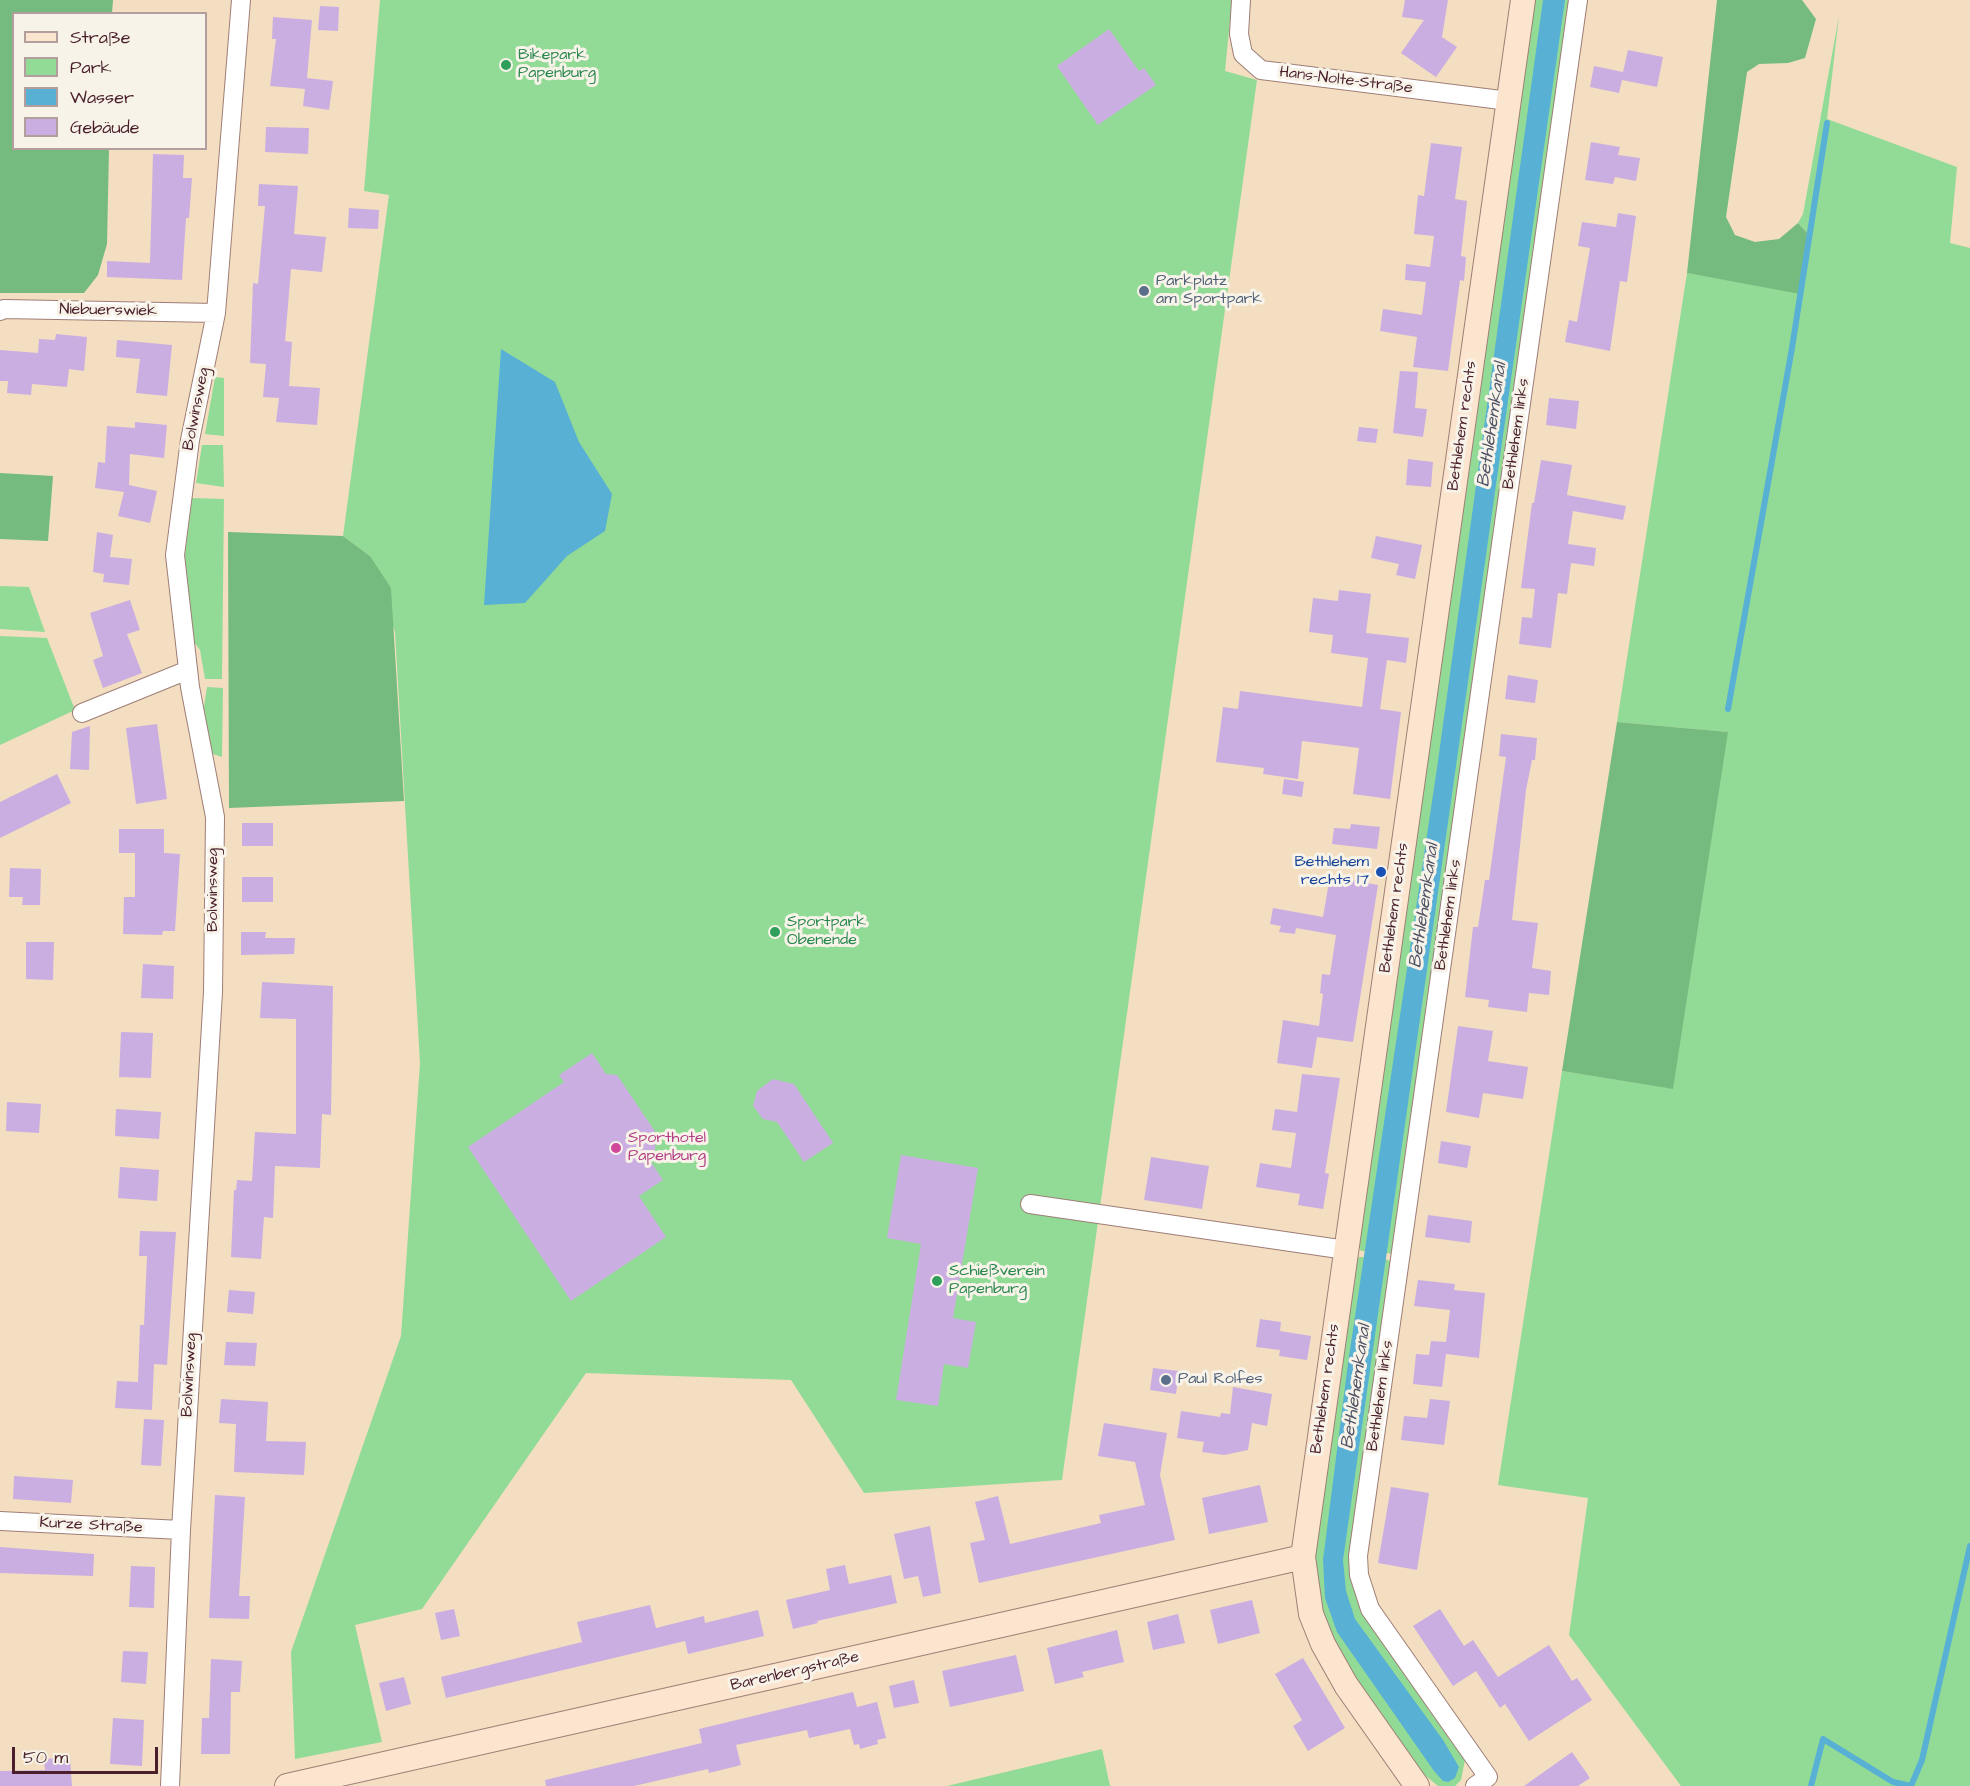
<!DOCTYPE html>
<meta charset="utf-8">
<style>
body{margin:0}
#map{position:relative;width:1970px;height:1786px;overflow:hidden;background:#f3dec1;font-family:"Architects Daughter",sans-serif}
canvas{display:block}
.legend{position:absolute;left:12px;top:12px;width:195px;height:138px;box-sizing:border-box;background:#f7f3e8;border:2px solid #b29e9c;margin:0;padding:8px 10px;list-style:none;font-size:18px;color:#4a1f2b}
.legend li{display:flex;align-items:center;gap:12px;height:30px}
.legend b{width:30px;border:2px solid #b29e9c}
.scale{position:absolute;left:12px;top:1747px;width:146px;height:27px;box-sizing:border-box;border:3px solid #4a1f2b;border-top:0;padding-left:8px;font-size:18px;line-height:21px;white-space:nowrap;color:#4a1f2b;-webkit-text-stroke:4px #f7f3e8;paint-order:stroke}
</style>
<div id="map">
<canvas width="1970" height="1786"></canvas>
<ul class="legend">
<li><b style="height:8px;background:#fce5cf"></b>Straße</li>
<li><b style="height:16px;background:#92db96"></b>Park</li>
<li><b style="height:16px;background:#58b0d5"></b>Wasser</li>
<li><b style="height:16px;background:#cbaee1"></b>Gebäude</li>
</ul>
<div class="scale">50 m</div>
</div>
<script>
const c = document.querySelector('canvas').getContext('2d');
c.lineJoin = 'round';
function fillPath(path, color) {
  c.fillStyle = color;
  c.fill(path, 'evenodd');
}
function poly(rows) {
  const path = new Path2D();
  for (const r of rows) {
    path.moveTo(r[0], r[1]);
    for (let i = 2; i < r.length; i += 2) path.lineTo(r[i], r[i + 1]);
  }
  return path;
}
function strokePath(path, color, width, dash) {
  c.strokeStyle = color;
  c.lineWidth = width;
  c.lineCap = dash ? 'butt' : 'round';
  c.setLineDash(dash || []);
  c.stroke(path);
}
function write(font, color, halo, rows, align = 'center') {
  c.font = font + ' "Architects Daughter",sans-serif';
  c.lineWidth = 6;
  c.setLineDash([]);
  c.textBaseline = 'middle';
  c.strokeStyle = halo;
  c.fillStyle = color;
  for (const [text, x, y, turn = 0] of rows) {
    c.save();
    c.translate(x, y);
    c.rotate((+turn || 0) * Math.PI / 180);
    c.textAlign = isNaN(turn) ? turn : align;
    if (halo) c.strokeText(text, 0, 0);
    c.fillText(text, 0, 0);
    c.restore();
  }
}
fillPath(poly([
 [380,0,1232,0,1225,71,1257,80,1062,1480,864,1493,791,1380,586,1373,422,1609,355,1625,382,1742,295,1759,291,1652,401,1336,420,1063,395,632,370,556,343,536,389,195,364,191],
 [1531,0,1571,0,1394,1254,1386,1253,1385,1259,1393,1262,1356,1589,1465,1760,1461,1780,1455,1786,1438,1786,1421,1772,1346,1665,1320,1613,1312,1572,1353,1265,1359,1257,1364,1257,1365,1251,1361,1251,1357,1243],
 [1839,16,1827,119,1957,167,1950,243,1970,248,1970,1786,1681,1786,1569,1635,1588,1498,1498,1485,1562,1071,1669,1088,1727,732,1617,722,1687,273,1800,293,1809,235,1798,223,1803,214],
 [215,377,224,378,224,436,205,434],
 [202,445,223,445,224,487,196,483],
 [192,498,224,499,222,679,205,679,200,650,191,638,184,562],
 [0,586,29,587,45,632,0,629],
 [0,636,47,638,75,710,0,745],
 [207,687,223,688,222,757,210,753,203,713],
 [1102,1749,1110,1786,947,1786]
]), '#92db96');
fillPath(poly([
 [0,0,113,0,112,13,14,14,14,148,109,149,107,244,98,275,84,293,0,293],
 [1717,0,1802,0,1816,19,1805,58,1788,63,1759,64,1747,72,1726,217,1735,235,1755,242,1779,239,1798,223,1809,235,1800,294,1687,273],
 [0,473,53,476,48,541,0,539],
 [228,532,343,536,370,556,391,588,404,801,229,808],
 [1617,722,1728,732,1673,1089,1562,1071]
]), '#75bb7f');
fillPath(poly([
 [1543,0,1565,0,1343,1560,1346,1591,1355,1619,1443,1740,1459,1767,1455,1778,1448,1782,1443,1781,1434,1771,1337,1632,1325,1598,1323,1560,1348,1363,1437,768],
 [501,349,555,382,579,442,612,494,605,531,567,556,525,603,484,605]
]), '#58b0d5');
strokePath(poly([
 [1728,709,1792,348,1827,123],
 [1811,1786,1823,1739,1893,1782,1911,1786,1922,1760,1970,1546]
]), '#58b0d5', 6);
fillPath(poly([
 [1405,0,1448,0,1442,37,1457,47,1436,77,1401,53,1424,20,1402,17],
 [320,6,339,7,338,31,318,30],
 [273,17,312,20,307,78,333,81,329,110,303,106,305,89,270,86,276,39,272,39],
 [1109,29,1139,71,1144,68,1156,85,1098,125,1057,66],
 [1628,50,1663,57,1657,87,1622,80,1619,93,1590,87,1594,66,1623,72],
 [266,127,309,128,308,154,265,152],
 [1591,142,1620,147,1618,155,1640,158,1636,181,1615,177,1613,184,1585,180],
 [1431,143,1462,147,1455,199,1467,201,1461,256,1466,257,1464,281,1460,280,1448,371,1413,367,1417,337,1380,331,1383,309,1422,315,1426,282,1405,280,1406,264,1430,267,1434,236,1414,234,1418,195,1424,196],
 [153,154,184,155,183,178,192,178,189,218,186,218,182,280,107,277,107,261,150,263],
 [259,184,298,186,294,234,326,237,322,272,291,269,285,341,292,342,289,386,320,388,317,425,276,422,279,398,263,397,266,364,250,363,253,283,258,284,265,206,258,206],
 [349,208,379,210,378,229,348,228],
 [1618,213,1636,216,1627,282,1620,281,1610,351,1565,342,1569,320,1577,322,1590,248,1578,246,1582,222,1616,227],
 [56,334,87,337,84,371,69,369,67,387,32,384,31,395,7,393,8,381,0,381,0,350,38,353,39,339,55,340],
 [117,340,172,345,167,396,136,393,140,359,116,357],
 [1400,371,1418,372,1415,408,1427,409,1423,437,1393,433],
 [1549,398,1579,401,1576,429,1546,425],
 [135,422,167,425,164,458,130,454,129,485,157,491,150,523,118,516,124,492,95,488,98,462,105,463,107,426,135,428],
 [1359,427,1378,429,1376,443,1357,441],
 [1408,459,1433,462,1431,487,1406,485],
 [1541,460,1572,465,1567,495,1626,506,1623,520,1573,511,1568,544,1596,548,1594,566,1571,563,1567,594,1558,593,1551,648,1519,644,1522,617,1532,618,1535,589,1521,588,1532,503,1534,503],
 [97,532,113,535,110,557,132,559,129,585,103,582,104,574,93,572],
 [1376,536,1422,545,1415,579,1396,575,1399,564,1371,558],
 [1339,590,1371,594,1366,633,1409,638,1406,663,1387,660,1380,709,1401,712,1390,799,1353,794,1359,748,1302,741,1298,779,1263,774,1264,768,1216,762,1223,707,1238,709,1240,691,1362,707,1368,658,1331,653,1333,635,1309,632,1313,598,1338,601],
 [130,600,140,630,127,634,142,673,103,688,93,660,103,656,90,613],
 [1508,675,1538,680,1535,703,1505,699],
 [157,724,167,799,136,804,126,728],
 [90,726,89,770,70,769,72,732],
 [1501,734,1537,738,1535,760,1532,760,1526,790,1512,920,1538,923,1532,968,1551,971,1549,995,1529,993,1527,1012,1488,1007,1489,1000,1465,997,1473,927,1478,927,1485,880,1489,880,1506,757,1499,756],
 [57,774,71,803,0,838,0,802],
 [1284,779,1304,782,1302,797,1282,794],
 [242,823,273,823,273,846,242,846],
 [1351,824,1380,827,1377,849,1332,844,1334,828,1350,829],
 [119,829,164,829,164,853,180,854,175,931,163,931,162,935,123,934,124,897,135,897,135,853,119,853],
 [10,868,41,869,40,905,22,905,23,897,9,897],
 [1330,876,1378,885,1353,1042,1317,1037,1312,1068,1277,1063,1283,1020,1319,1026,1323,994,1320,993,1322,974,1330,975,1336,935,1296,928,1295,934,1279,932,1281,926,1270,924,1273,908,1323,917],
 [242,877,273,877,273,902,242,902],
 [241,932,266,932,265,938,295,938,294,954,241,955],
 [26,942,54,942,53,980,26,979],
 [143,964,174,966,173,999,141,998],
 [262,982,333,986,331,1115,322,1114,320,1168,275,1166,273,1218,264,1217,261,1259,231,1257,234,1190,236,1190,237,1180,252,1181,255,1132,296,1134,296,1019,260,1018],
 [1458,1026,1493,1031,1488,1061,1528,1067,1523,1099,1483,1093,1479,1118,1446,1112],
 [121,1032,153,1033,151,1078,119,1077],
 [592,1053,606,1074,617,1075,656,1133,655,1150,647,1156,663,1180,639,1196,666,1237,571,1301,468,1147,564,1082,559,1075],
 [1302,1074,1340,1078,1325,1173,1329,1174,1323,1209,1298,1205,1300,1194,1256,1187,1260,1163,1291,1168,1296,1133,1272,1130,1275,1109,1297,1112],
 [773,1079,794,1084,833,1143,804,1162,777,1122,763,1119,753,1106,757,1091],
 [7,1102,41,1104,39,1133,6,1131],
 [116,1109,161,1112,159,1139,115,1136],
 [1441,1141,1471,1146,1467,1168,1438,1163],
 [901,1155,978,1168,953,1318,976,1322,968,1368,944,1364,938,1406,896,1400,921,1244,887,1238],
 [1151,1157,1209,1166,1202,1209,1144,1200],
 [120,1167,159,1170,157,1201,118,1198],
 [1428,1215,1472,1221,1470,1243,1425,1237],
 [140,1231,176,1232,167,1365,154,1364,152,1410,115,1408,117,1381,138,1382,140,1325,144,1325,147,1256,139,1256],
 [1418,1280,1455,1284,1454,1290,1485,1293,1479,1358,1446,1354,1442,1387,1413,1384,1416,1354,1429,1355,1431,1341,1446,1342,1450,1310,1414,1306],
 [229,1290,255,1292,253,1314,227,1312],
 [1260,1319,1281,1322,1280,1331,1311,1336,1307,1360,1279,1356,1280,1350,1256,1347],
 [226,1342,257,1343,255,1366,224,1365],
 [1153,1368,1179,1371,1176,1394,1150,1390],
 [1233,1387,1272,1394,1267,1426,1252,1423,1248,1450,1224,1455,1202,1452,1204,1442,1177,1438,1181,1411,1220,1417,1221,1413,1230,1414],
 [221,1399,268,1402,266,1441,306,1442,304,1475,234,1472,236,1424,219,1423],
 [1430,1399,1450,1401,1444,1445,1401,1440,1404,1416,1427,1418],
 [144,1419,164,1420,161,1466,141,1465],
 [1104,1423,1167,1433,1160,1475,1175,1540,979,1583,970,1543,985,1540,975,1502,998,1496,1010,1544,1101,1523,1099,1515,1145,1505,1135,1462,1098,1456],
 [14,1476,73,1480,71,1503,13,1499],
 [1260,1485,1268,1522,1209,1534,1202,1498],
 [1391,1487,1429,1493,1417,1570,1378,1563],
 [215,1495,245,1497,239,1596,250,1596,249,1619,209,1618],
 [930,1526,941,1593,923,1597,918,1576,904,1579,894,1534],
 [0,1547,94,1554,93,1576,0,1573],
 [845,1565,849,1584,891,1575,897,1603,817,1621,818,1623,793,1629,786,1600,830,1590,826,1569],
 [131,1566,155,1567,154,1608,129,1607],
 [1252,1600,1260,1633,1218,1644,1210,1610],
 [650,1605,656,1628,704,1616,705,1623,758,1610,764,1636,688,1654,685,1641,446,1698,441,1677,582,1642,577,1622],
 [454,1609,460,1636,441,1640,435,1613],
 [1440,1609,1464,1646,1473,1640,1498,1677,1549,1645,1572,1681,1577,1678,1592,1700,1529,1741,1505,1704,1500,1708,1476,1671,1453,1686,1413,1626],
 [1178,1614,1185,1643,1153,1650,1147,1622],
 [1117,1630,1124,1662,1082,1672,1084,1677,1055,1684,1047,1648],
 [123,1651,148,1652,146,1684,121,1682],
 [1016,1655,1024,1691,950,1707,942,1671],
 [1303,1658,1345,1728,1308,1751,1293,1726,1302,1720,1275,1674],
 [211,1659,242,1661,240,1692,231,1692,230,1754,201,1754,202,1718,209,1718],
 [404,1677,411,1704,386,1711,379,1683],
 [914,1680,919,1703,894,1708,889,1686],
 [853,1692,857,1707,877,1702,886,1738,877,1740,878,1744,860,1749,859,1744,854,1745,850,1729,809,1738,807,1730,736,1745,741,1765,709,1773,708,1769,634,1786,546,1786,545,1780,702,1743,699,1729],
 [113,1718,144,1720,142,1766,110,1764],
 [1572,1752,1590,1778,1578,1786,1524,1786],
 [70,1757,72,1786,0,1786,0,1771,45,1770,44,1759]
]), '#cbaee1');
const street = poly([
 [1241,0,1239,34,1243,54,1261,70,1509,101],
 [0,311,4,309,216,313],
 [82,713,188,670],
 [1030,1204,1346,1250],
 [0,1521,181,1530],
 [170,1786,181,1530,213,992,215,817,190,687,175,555,190,440,216,313,241,0],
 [1475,1786,1488,1777,1370,1609,1359,1575,1358,1556,1578,0]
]);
const secondary = poly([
 [287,1786,1303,1557],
 [1417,1786,1346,1685,1323,1644,1311,1614,1303,1557,1523,0]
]);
strokePath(street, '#9e7e76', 20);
strokePath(secondary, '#9e7e76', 26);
strokePath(street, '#fff', 18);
strokePath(secondary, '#fce5cf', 24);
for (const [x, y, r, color] of [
 [506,65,6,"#2e9e5b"],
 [1144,291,6,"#5c6f8a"],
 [1381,872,6,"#1a4fb4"],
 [775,932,6,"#2e9e5b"],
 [616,1148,6,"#d1479c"],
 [937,1281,6,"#2e9e5b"],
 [1166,1380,6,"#5c6f8a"]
]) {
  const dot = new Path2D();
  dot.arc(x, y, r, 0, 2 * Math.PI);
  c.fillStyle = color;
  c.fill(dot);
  strokePath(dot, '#f7f3e8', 2);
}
write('16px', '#27864d', '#f7f3e8', [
 ["Bikepark",518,56],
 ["Papenburg",518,74],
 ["Sportpark",787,923],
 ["Obenende",787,941],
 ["Schießverein",949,1272],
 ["Papenburg",949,1290]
], 'left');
write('16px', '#4a1f2b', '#f7f3e8', [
 ["Hans-Nolte-Straße",1346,81,7],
 ["Niebuerswiek",108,311,1],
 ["Bolwinsweg",197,409,-79],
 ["Bethlehem rechts",1463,426,-82],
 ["Bethlehem links",1517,434,-82],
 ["Bolwinsweg",214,890,-90],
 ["Bethlehem rechts",1395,908,-82],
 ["Bethlehem links",1449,915,-82],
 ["Bolwinsweg",190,1375,-87],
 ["Bethlehem rechts",1326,1389,-82],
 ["Bethlehem links",1381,1396,-82],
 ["Kurze Straße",91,1526,3],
 ["Barenbergstraße",795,1672,-13]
]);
write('16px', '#4e5e75', '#f7f3e8', [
 ["Parkplatz",1156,282],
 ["am Sportpark",1156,300],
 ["Paul Rolfes",1178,1380]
], 'left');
write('16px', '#164399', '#f7f3e8', [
 ["Bethlehem",1369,863],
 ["rechts 17",1369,881]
], 'right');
write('16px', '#b23c85', '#f7f3e8', [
 ["Sporthotel",628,1139],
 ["Papenburg",628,1157]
], 'left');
write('italic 18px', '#4f5266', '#f7f3e8', [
 ["Bethlehemkanal",1493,425,-82],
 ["Bethlehemkanal",1425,906,-82],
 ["Bethlehemkanal",1357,1387,-82]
]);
</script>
